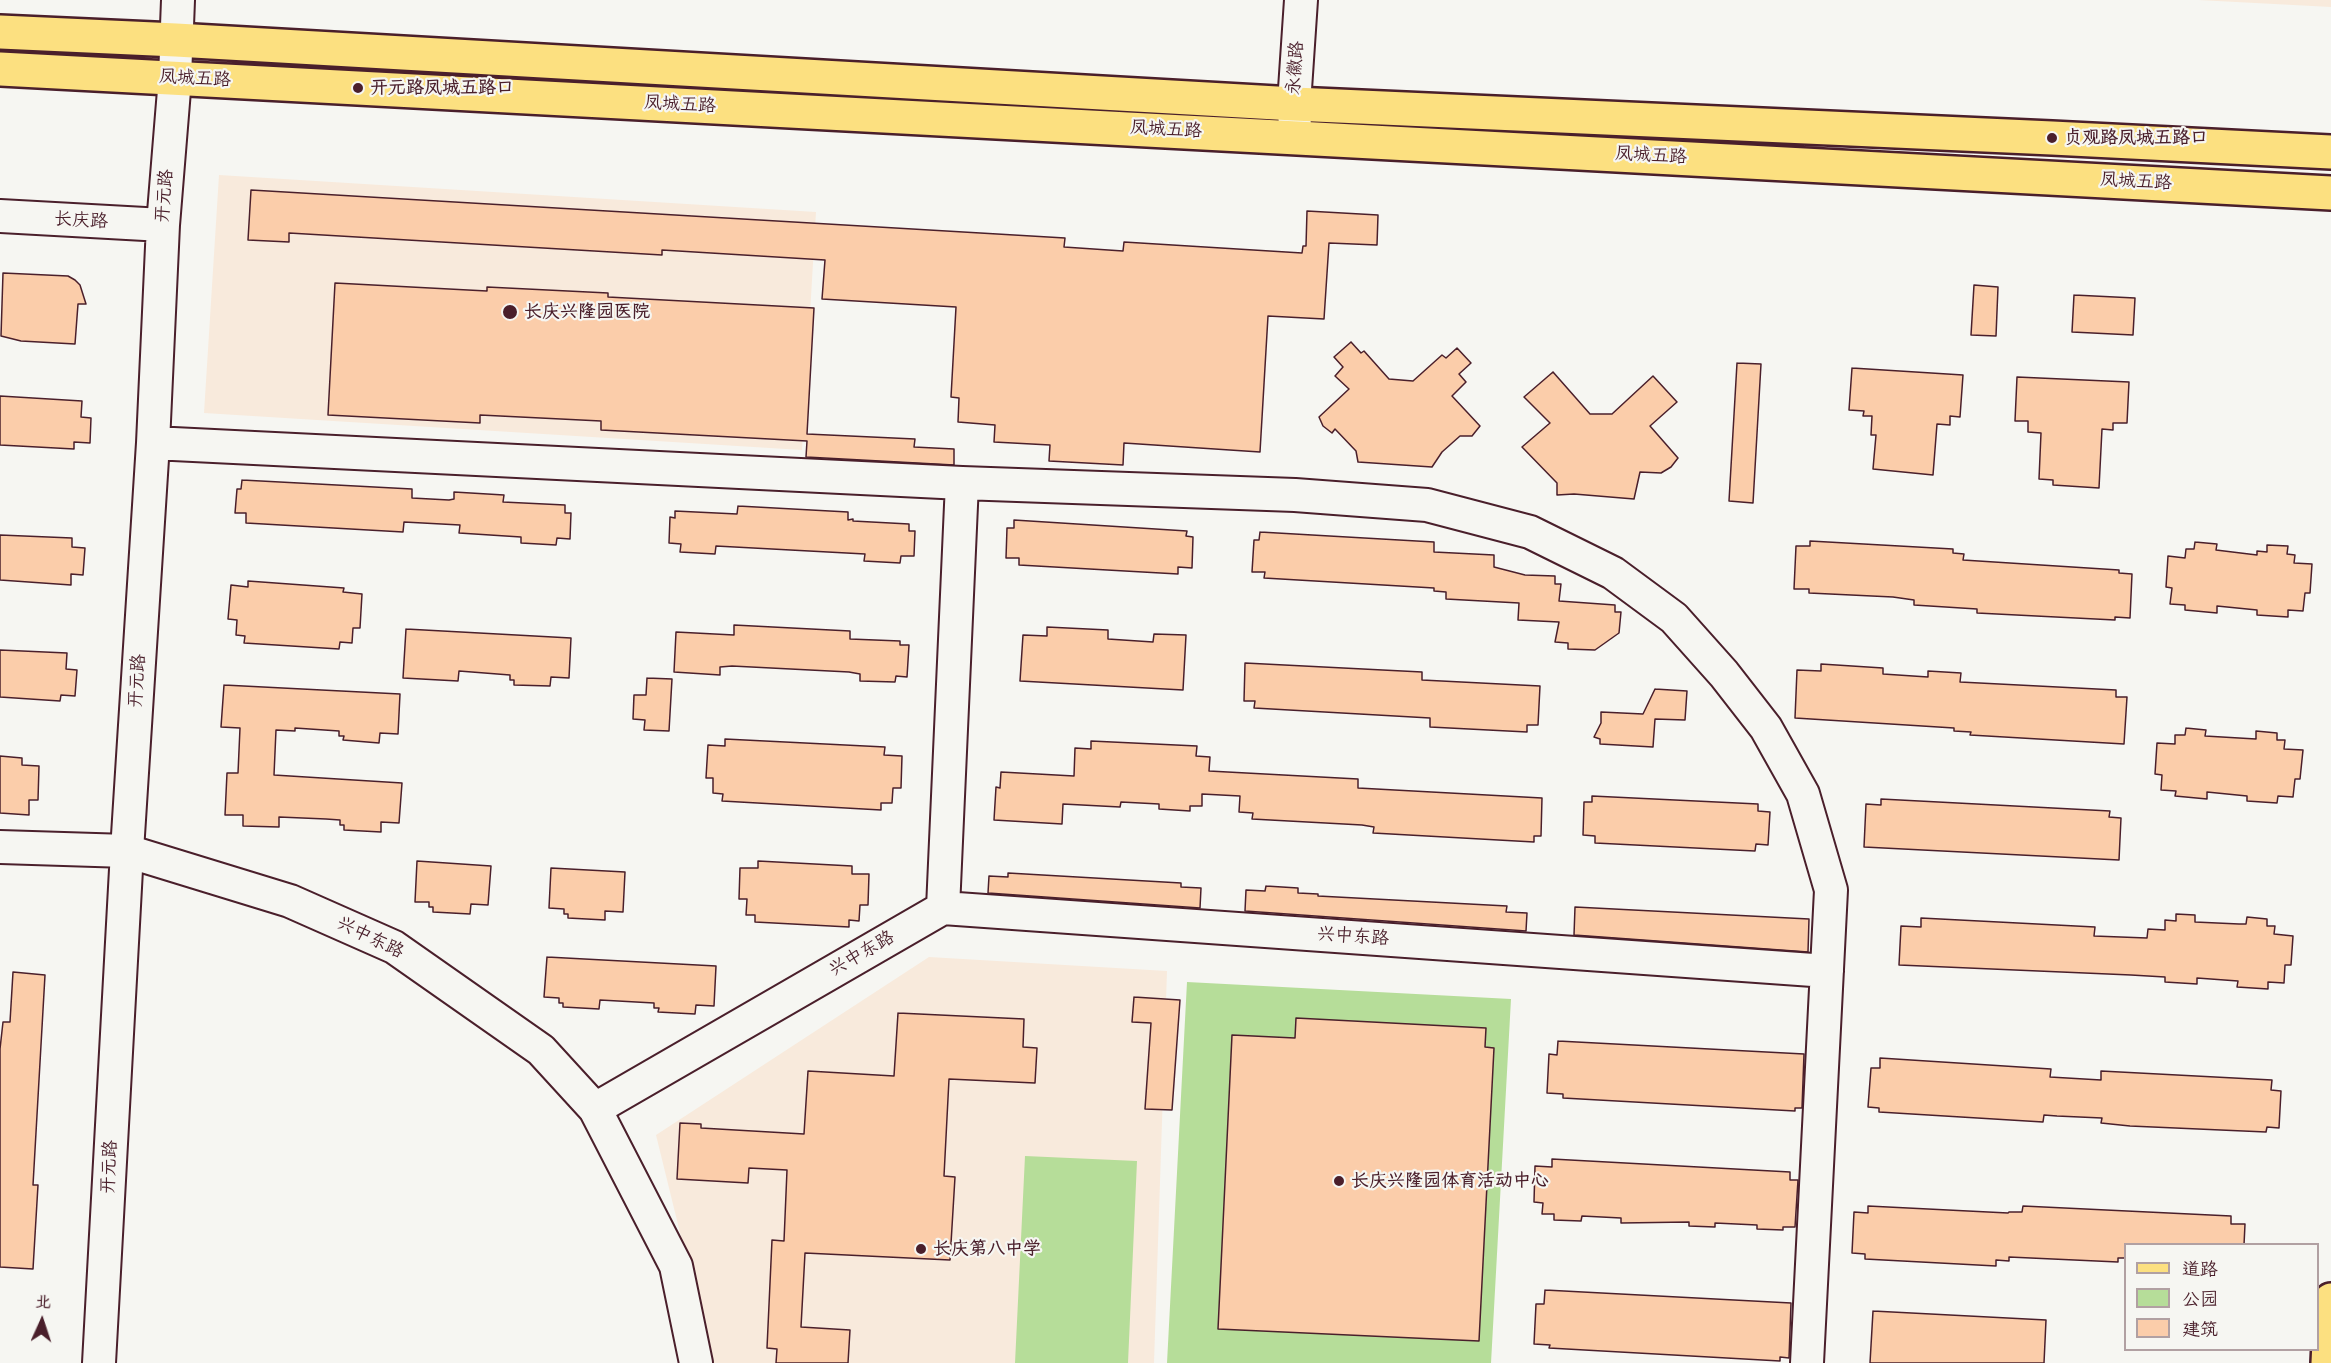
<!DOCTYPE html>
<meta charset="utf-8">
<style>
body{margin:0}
#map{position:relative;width:2331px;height:1363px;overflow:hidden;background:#f6f6f2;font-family:"Balsamiq Sans","LXGW WenKai TC",sans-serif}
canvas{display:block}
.legend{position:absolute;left:2124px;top:1243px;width:195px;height:108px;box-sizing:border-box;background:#f6f6f2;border:2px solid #b1a0a2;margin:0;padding:8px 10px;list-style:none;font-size:18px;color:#4a1f2b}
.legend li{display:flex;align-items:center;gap:12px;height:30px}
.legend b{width:30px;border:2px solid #b1a0a2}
.north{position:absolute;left:12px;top:1291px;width:60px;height:60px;-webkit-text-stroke:4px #f6f6f2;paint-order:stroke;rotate:3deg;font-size:16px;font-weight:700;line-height:24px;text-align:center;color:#4a1f2b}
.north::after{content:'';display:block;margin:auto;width:21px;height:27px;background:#4a1f2b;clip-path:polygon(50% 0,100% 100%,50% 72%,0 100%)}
</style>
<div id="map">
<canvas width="2331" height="1363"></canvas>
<ul class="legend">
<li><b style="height:8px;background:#fce080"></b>道路</li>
<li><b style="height:16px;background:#b6dd99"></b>公园</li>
<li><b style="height:16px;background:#fbcdaa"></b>建筑</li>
</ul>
<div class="north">北</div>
</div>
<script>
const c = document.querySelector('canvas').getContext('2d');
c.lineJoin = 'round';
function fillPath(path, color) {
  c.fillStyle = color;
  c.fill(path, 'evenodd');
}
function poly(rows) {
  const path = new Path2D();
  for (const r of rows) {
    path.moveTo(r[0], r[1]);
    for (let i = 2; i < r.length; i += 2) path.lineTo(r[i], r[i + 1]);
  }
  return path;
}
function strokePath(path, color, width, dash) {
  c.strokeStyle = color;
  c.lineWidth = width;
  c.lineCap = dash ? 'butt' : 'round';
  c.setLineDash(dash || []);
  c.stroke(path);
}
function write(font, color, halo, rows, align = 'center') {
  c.font = font + ' "Balsamiq Sans","LXGW WenKai TC",sans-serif';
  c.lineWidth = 4.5;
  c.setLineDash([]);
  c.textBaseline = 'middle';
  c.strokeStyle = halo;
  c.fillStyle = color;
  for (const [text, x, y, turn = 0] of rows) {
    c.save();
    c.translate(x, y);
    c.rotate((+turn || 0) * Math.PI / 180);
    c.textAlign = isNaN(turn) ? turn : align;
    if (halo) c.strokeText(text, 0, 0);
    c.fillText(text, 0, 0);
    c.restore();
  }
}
fillPath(poly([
 [2198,0,2331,0,2331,7],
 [219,175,816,212,802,450,204,413],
 [929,957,1167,971,1154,1363,712,1363,656,1135]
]), '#f8eadc');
fillPath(poly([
 [1187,982,1511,999,1491,1363,1167,1363],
 [1025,1156,1137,1161,1128,1363,1015,1363]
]), '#b6dd99');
const building = poly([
 [251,190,1065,238,1064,247,1123,251,1124,242,1302,253,1303,246,1306,246,1307,211,1378,215,1377,245,1329,243,1324,319,1268,316,1260,452,1124,443,1123,465,1049,461,1050,445,994,442,995,425,958,422,959,398,951,397,956,307,822,299,825,260,662,250,662,255,289,233,289,242,248,240,251,190],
 [3,273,68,276,75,280,80,285,86,304,78,304,75,344,21,341,1,336,3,273],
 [335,283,487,291,487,287,608,293,608,297,814,308,807,434,915,439,914,447,954,449,954,465,806,457,807,441,601,430,601,421,480,415,480,423,328,415,335,283],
 [1974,285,1998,287,1996,336,1971,335,1974,285],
 [2074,295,2135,298,2133,335,2072,332,2074,295],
 [1351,342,1361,353,1364,351,1389,379,1413,381,1442,355,1446,358,1457,348,1471,363,1459,374,1466,382,1452,396,1480,426,1472,436,1460,436,1442,452,1432,467,1358,462,1356,451,1335,429,1332,433,1323,426,1319,417,1349,389,1335,376,1343,367,1334,357,1351,342],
 [1737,363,1761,364,1753,503,1729,501,1737,363],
 [1852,368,1963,375,1960,417,1950,416,1950,425,1937,424,1933,475,1873,469,1876,435,1871,435,1872,416,1863,416,1864,411,1849,410,1852,368],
 [1553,372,1590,414,1612,414,1653,376,1677,402,1650,426,1678,458,1671,467,1661,473,1640,472,1634,499,1574,494,1557,495,1557,483,1522,447,1550,423,1524,397,1553,372],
 [2017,377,2129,382,2127,423,2113,423,2113,430,2102,429,2099,488,2053,485,2053,480,2039,479,2041,433,2028,432,2028,421,2015,421,2017,377],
 [0,396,82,401,81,417,91,418,90,443,74,442,74,449,0,445,0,396],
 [242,480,412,489,412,498,449,500,454,499,454,492,504,495,503,502,565,505,565,513,571,513,570,539,557,538,556,545,521,543,521,537,459,533,460,525,404,522,403,532,246,523,246,513,235,513,237,489,241,489,242,480],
 [738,506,848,512,848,520,853,519,853,521,909,524,909,531,915,531,914,556,901,556,900,563,864,561,865,554,716,546,715,554,680,552,681,544,669,543,670,517,675,518,675,511,737,514,738,506],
 [1014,520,1187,531,1186,536,1193,537,1192,568,1178,567,1178,574,1019,565,1019,558,1006,558,1007,528,1014,528,1014,520],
 [1260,532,1434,542,1434,552,1494,555,1494,567,1525,575,1555,576,1555,584,1561,584,1559,601,1615,605,1615,612,1621,612,1619,633,1595,650,1568,649,1568,643,1555,642,1559,622,1518,620,1519,603,1446,599,1446,592,1434,591,1434,588,1264,578,1265,572,1252,572,1254,540,1259,540,1260,532],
 [0,535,72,538,72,547,85,548,83,575,71,574,71,585,0,580,0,535],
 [1810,541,1953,549,1953,553,1964,554,1963,560,2119,570,2119,573,2132,574,2130,618,2115,617,2115,620,1977,613,1977,609,1914,605,1914,600,1893,597,1809,593,1809,589,1794,589,1796,546,1810,546,1810,541],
 [2195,542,2217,544,2216,550,2257,555,2257,551,2267,552,2267,545,2288,546,2287,554,2295,555,2294,563,2312,564,2310,593,2305,593,2303,611,2288,610,2288,617,2257,615,2257,610,2217,606,2217,613,2185,610,2185,605,2170,604,2172,588,2166,587,2168,556,2185,558,2186,549,2194,549,2195,542],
 [248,581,344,588,343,592,362,594,360,628,353,628,352,643,340,642,339,649,244,643,245,636,236,635,237,620,228,619,231,585,248,587,248,581],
 [734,625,850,631,850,639,900,641,900,645,909,645,907,677,896,676,895,682,860,681,860,674,849,672,732,666,720,667,720,675,674,672,676,632,734,635,734,625],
 [1047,627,1108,630,1108,639,1153,642,1154,634,1186,635,1183,690,1020,681,1023,635,1047,636,1047,627],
 [406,629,571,638,569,678,551,677,550,686,514,685,514,680,510,680,510,675,459,671,458,681,403,678,406,629],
 [0,650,67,653,66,669,77,670,75,696,61,695,60,701,0,697,0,650],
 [1245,663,1422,672,1422,680,1540,686,1538,725,1527,725,1527,732,1430,727,1430,718,1254,708,1255,701,1244,701,1245,663],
 [1821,664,1883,668,1883,674,1928,677,1928,671,1961,673,1960,682,2116,690,2116,697,2127,697,2124,744,1970,735,1971,732,1954,731,1954,728,1795,718,1797,670,1821,671,1821,664],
 [647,678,672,679,669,731,644,730,645,720,633,719,634,695,646,695,647,678],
 [224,685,400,694,398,734,380,733,379,743,343,740,344,736,339,736,339,731,295,728,295,731,276,730,274,775,402,783,399,823,381,822,381,832,344,830,344,825,340,825,340,820,326,819,279,817,279,827,243,826,243,815,225,815,227,773,238,773,240,728,221,727,224,685],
 [1655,689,1687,691,1685,720,1655,719,1653,747,1600,744,1600,739,1594,737,1601,723,1601,712,1643,714,1655,689],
 [2186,728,2206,730,2205,736,2256,739,2256,731,2277,733,2277,740,2285,740,2284,749,2303,750,2300,779,2295,779,2293,797,2278,796,2277,803,2247,801,2247,796,2207,792,2207,799,2175,796,2176,791,2161,790,2162,775,2155,774,2157,743,2175,744,2175,735,2185,735,2186,728],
 [725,739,885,747,884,755,902,756,901,788,893,788,892,803,881,803,881,810,722,801,723,794,713,793,713,778,706,778,708,745,725,746,725,739],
 [1091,741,1197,746,1196,756,1210,757,1209,771,1358,779,1358,788,1542,798,1541,836,1534,836,1534,842,1373,833,1374,827,1362,825,1252,819,1253,813,1239,812,1240,796,1202,794,1202,806,1190,806,1190,811,1159,809,1159,804,1121,802,1120,807,1063,804,1062,824,994,820,996,787,1000,788,1001,772,1074,776,1075,748,1091,749,1091,741],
 [0,756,22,758,22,765,39,766,38,800,29,800,29,815,0,813,0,756],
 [1592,796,1758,804,1758,811,1770,812,1768,845,1756,844,1755,851,1595,843,1595,836,1583,835,1584,802,1592,802,1592,796],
 [1881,799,2110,811,2109,817,2121,818,2119,860,1864,847,1866,804,1881,805,1881,799],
 [417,861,491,866,488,905,471,904,470,914,433,912,433,907,429,907,429,902,415,902,417,861],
 [758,861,852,866,852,874,869,874,868,905,860,905,859,921,849,920,849,927,755,922,755,915,746,915,747,899,739,899,740,868,758,868,758,861],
 [551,868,625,872,623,912,605,911,605,920,568,918,568,914,564,914,564,909,549,908,551,868],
 [1008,873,1181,883,1181,887,1201,888,1200,908,988,893,989,876,1008,877,1008,873],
 [1266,886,1298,888,1298,893,1318,894,1318,896,1507,906,1506,912,1527,913,1526,931,1245,911,1246,890,1265,891,1266,886],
 [1575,907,1809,919,1808,952,1574,935,1575,907],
 [2176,914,2195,915,2195,922,2239,924,2246,924,2247,917,2267,919,2267,926,2275,926,2274,934,2293,936,2291,965,2285,965,2284,983,2268,982,2268,989,2237,987,2238,981,2197,978,2197,984,2165,982,2165,977,2131,975,1899,965,1901,926,1921,927,1921,918,2095,927,2094,936,2147,938,2148,929,2165,930,2165,920,2176,921,2176,914],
 [547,957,716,966,714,1006,696,1005,695,1014,658,1012,659,1008,654,1008,654,1003,600,1000,599,1009,563,1007,563,1003,559,1003,559,998,544,997,547,957],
 [13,972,45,975,33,1185,38,1185,33,1269,0,1267,0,1049,3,1022,10,1022,13,972],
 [1134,997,1180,1000,1172,1110,1145,1109,1151,1023,1132,1022,1134,997],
 [898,1013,1024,1019,1023,1047,1037,1048,1035,1083,949,1079,944,1176,955,1177,950,1260,805,1253,801,1327,850,1330,848,1363,776,1363,777,1349,767,1348,772,1240,784,1241,787,1170,749,1168,748,1183,677,1179,680,1123,701,1124,701,1128,804,1134,808,1071,894,1076,898,1013],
 [1296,1018,1486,1028,1485,1047,1494,1048,1479,1341,1218,1329,1232,1035,1295,1038,1296,1018],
 [1558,1041,1804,1054,1802,1108,1795,1108,1795,1111,1563,1098,1563,1094,1547,1093,1549,1054,1557,1055,1558,1041],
 [1880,1058,2051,1069,2050,1077,2101,1080,2101,1071,2272,1080,2271,1090,2281,1091,2279,1128,2267,1127,2266,1132,2130,1126,2101,1123,2102,1118,2057,1116,2044,1115,2043,1122,1879,1112,1879,1108,1868,1107,1871,1068,1880,1068,1880,1058],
 [1552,1159,1790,1172,1790,1180,1798,1180,1795,1227,1783,1227,1783,1230,1757,1229,1757,1225,1715,1223,1715,1227,1689,1226,1689,1222,1621,1223,1621,1218,1582,1216,1581,1221,1554,1220,1554,1214,1542,1214,1543,1203,1534,1202,1535,1166,1552,1167,1552,1159],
 [1868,1206,2008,1213,2009,1212,2022,1212,2023,1206,2231,1216,2231,1224,2245,1224,2244,1245,2126,1245,2126,1258,2118,1258,2118,1262,2009,1257,2009,1261,1996,1260,1996,1266,1865,1259,1865,1254,1852,1253,1854,1212,1868,1213,1868,1206],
 [1545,1290,1791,1303,1789,1358,1780,1357,1780,1361,1549,1348,1550,1345,1534,1344,1536,1304,1544,1304,1545,1290],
 [1873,1311,2046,1320,2044,1363,1870,1363,1873,1311]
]);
fillPath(building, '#fbcdaa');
strokePath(building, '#4a1f2b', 1.5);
const minor = poly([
 [1295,130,1294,104,1301,0],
 [0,216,163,225],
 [153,443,962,483,1295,495,1427,505,1530,532,1613,573,1674,618,1724,674,1766,728,1803,794,1831,890,1807,1363],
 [0,847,127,851,290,901,394,947,541,1050,595,1109,943,908,1827,971],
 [943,908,962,483],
 [595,1109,676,1266,696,1363],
 [99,1363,127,851,153,443,163,225,175,78,178,0]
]);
const major = poly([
 [0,32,176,40,1294,104,2052,138,2331,152],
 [0,69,2331,193],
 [2328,1363,2331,1300]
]);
strokePath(minor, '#4a1f2b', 36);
strokePath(major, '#4a1f2b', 38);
strokePath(minor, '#f6f6f2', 32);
strokePath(major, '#fce080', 33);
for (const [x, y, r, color] of [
 [358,88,6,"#4a1f2b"],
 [2052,138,6,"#4a1f2b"],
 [510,312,8,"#4a1f2b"],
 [1339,1181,6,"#4a1f2b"],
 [921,1249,6,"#4a1f2b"]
]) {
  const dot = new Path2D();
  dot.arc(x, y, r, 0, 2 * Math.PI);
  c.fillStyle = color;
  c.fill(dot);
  strokePath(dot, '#f6f6f2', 2);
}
write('18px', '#4a1f2b', '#f6f6f2', [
 ["永徽路",1296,68,-86],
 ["凤城五路",195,79,3],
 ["凤城五路",680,105,3],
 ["凤城五路",1166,130,3],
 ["凤城五路",1651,156,3],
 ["凤城五路",2136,182,3],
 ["开元路",165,196,-85],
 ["长庆路",81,221,3],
 ["开元路",138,681,-86],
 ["兴中东路",1353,937,4],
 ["兴中东路",370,938,26],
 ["兴中东路",862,954,-30],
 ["开元路",110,1167,-87]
]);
write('bold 18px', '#4a1f2b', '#f6f6f2', [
 ["开元路凤城五路口",370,88],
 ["贞观路凤城五路口",2064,138],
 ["长庆兴隆园医院",524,312],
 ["长庆兴隆园体育活动中心",1351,1181],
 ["长庆第八中学",933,1249]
], 'left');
</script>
